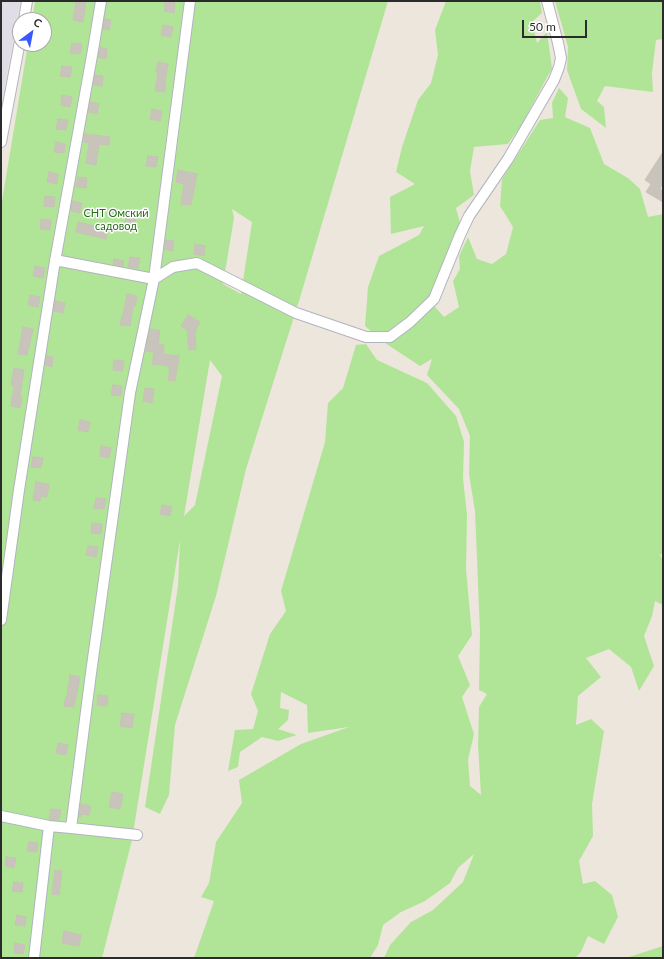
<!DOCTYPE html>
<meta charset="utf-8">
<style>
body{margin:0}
#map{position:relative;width:664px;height:959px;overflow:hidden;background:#ede6dd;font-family:Lato,sans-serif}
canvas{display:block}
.frame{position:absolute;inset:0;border:2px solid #2b2b2b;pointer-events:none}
.north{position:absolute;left:12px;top:12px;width:40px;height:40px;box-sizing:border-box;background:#fff;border:1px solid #aaa;border-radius:50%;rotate:32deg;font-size:11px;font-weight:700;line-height:16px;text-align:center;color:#2b2b2b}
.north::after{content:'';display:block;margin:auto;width:14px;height:18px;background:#3859ff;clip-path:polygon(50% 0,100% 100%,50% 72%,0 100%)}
.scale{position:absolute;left:522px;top:20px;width:65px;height:18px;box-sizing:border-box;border:2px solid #2b2b2b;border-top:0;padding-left:5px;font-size:12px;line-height:14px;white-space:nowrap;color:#2b2b2b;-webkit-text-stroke:3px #fff;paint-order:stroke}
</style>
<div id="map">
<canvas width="664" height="959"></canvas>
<div class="frame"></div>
<div class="north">С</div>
<div class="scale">50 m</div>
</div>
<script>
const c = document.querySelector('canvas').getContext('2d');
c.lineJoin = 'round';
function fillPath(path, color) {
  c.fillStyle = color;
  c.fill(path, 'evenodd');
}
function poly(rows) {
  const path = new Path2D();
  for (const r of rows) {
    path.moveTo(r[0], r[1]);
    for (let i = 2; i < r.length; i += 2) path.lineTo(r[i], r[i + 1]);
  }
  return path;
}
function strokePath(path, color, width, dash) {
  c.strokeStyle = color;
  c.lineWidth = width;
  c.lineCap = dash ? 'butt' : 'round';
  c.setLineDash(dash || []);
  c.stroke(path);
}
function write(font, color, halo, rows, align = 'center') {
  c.font = font + ' Lato,sans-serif';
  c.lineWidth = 3;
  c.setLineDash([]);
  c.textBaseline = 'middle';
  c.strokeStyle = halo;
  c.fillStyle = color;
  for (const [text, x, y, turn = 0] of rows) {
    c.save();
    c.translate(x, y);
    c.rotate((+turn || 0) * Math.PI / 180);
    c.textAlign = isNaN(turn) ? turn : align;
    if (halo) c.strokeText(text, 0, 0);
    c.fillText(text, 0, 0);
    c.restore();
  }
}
fillPath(poly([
 [1,1,20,1,1,106]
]), '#e0dde6');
fillPath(poly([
 [35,1,388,1,299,301,246,469,216,596,175,725,169,795,160,814,145,807,178,586,180,540,132,840,102,958,1,958,1,207,28,44,44,44,44,20,32,20],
 [232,209,252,222,241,294,223,284,234,218],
 [210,360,222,376,195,505,184,516],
 [446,1,540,1,542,13,532,22,537,43,547,32,552,68,521,126,508,144,474,147,470,171,474,195,456,208,460,223,442,265,429,300,444,317,459,307,453,281,460,269,459,256,468,237,477,259,492,264,506,254,513,227,500,206,502,179,540,120,553,118,552,103,559,88,568,98,565,117,590,128,604,164,628,178,640,189,648,217,663,214,663,553,660,555,663,560,663,605,655,601,652,616,644,636,654,666,639,691,631,667,609,649,586,658,601,677,578,696,576,725,591,719,604,731,592,804,593,836,579,861,583,884,595,881,612,895,618,917,604,944,588,936,581,952,575,958,384,958,390,945,411,922,433,910,463,882,474,854,458,868,450,883,425,901,401,912,383,925,378,945,370,958,194,958,214,901,201,897,209,883,216,842,242,803,239,780,301,744,349,727,308,733,307,705,281,692,280,708,289,710,288,720,278,729,297,735,278,741,262,737,240,752,238,767,228,771,235,730,253,729,258,711,251,694,270,634,286,611,281,591,325,442,328,403,343,388,356,345,366,344,377,360,427,383,456,416,464,442,463,478,467,515,466,569,472,635,458,656,470,685,462,697,474,734,468,760,470,786,481,795,478,745,479,707,487,694,479,690,480,632,475,511,469,474,470,436,459,409,427,375,432,359,420,366,382,341,365,326,368,287,379,256,419,235,424,226,391,234,390,197,415,184,396,172,402,147,418,100,431,83,438,55,435,30],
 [555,1,663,1,663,39,656,40,652,73,653,92,605,86,597,101,604,107,606,128,581,109,567,70,568,47],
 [663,946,663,958,629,958,629,957]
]), '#b0e597');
const building = poly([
 [76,1,86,1,83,22,73,20,76,1],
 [165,1,175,3,174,13,164,11,165,1],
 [105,19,111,20,109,30,103,29,105,19],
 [163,25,173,27,171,37,161,35,163,25],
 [72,43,82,44,80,54,70,53,72,43],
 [100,47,107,49,106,59,98,57,100,47],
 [158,62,168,64,165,82,166,82,165,92,155,91,158,72,156,72,158,62],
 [62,66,72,67,70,77,60,76,62,66],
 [95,75,103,76,102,86,93,85,95,75],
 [62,95,72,97,70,107,61,105,62,95],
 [90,102,99,104,97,114,88,112,90,102],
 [152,109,162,111,160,121,150,119,152,109],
 [58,119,68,120,66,130,56,129,58,119],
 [85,134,110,137,109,145,99,144,96,165,86,163,89,143,84,142,85,134],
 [56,142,65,144,64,153,54,152,56,142],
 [663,152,663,183,660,189,663,191,663,202,646,192,651,184,645,180,663,152],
 [148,156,158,157,156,167,146,166,148,156],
 [178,170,197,174,191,205,181,204,184,184,176,182,178,170],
 [49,172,58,174,57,184,47,182,49,172],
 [78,177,87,178,86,188,76,187,78,177],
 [45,196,55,197,54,207,44,206,45,196],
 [72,201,82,203,80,213,71,211,72,201],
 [126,214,136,215,135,225,125,224,126,214],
 [41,219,51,220,50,230,40,229,41,219],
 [78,222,107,229,106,239,76,232,78,222],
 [166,240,174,241,173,251,164,249,166,240],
 [195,244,205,246,204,256,194,254,195,244],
 [130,257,140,258,138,268,128,267,130,257],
 [114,259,124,261,123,266,113,264,114,259],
 [35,266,45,268,43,278,33,276,35,266],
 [127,294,137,296,135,306,133,306,130,326,120,325,122,315,123,315,127,294],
 [30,295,40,297,38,307,28,305,30,295],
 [55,301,65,303,63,313,54,311,55,301],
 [188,315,200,322,195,332,196,349,189,350,187,330,181,326,188,315],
 [23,327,33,329,27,355,18,354,23,327],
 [150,329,160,331,158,344,164,345,163,354,179,356,175,381,168,380,170,368,168,368,168,366,152,364,154,352,146,351,150,329],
 [47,356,53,357,52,367,45,365,47,356],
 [114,360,124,361,122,371,113,370,114,360],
 [14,368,24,370,20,397,22,398,20,408,11,406,14,385,11,385,14,368],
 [113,385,122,386,121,396,111,395,113,385],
 [145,388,154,389,152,403,143,401,145,388],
 [80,420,90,422,88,432,78,430,80,420],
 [101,446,111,448,109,458,100,456,101,446],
 [33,457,43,458,41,468,31,467,33,457],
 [36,482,49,484,47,497,41,496,40,501,33,500,36,482],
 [96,498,106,499,104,509,94,508,96,498],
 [162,505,172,507,170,516,160,514,162,505],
 [92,523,102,524,101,534,91,533,92,523],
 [88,546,98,547,96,557,86,555,88,546],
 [70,675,80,677,74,707,64,706,66,696,67,696,70,675],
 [98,695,108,696,107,706,97,705,98,695],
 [122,713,134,714,132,728,120,726,122,713],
 [58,743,68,745,66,755,56,753,58,743],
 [112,792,123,794,120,809,109,807,112,792],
 [81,804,91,806,89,815,82,814,81,817,79,817,81,804],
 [51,809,61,810,59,820,49,819,51,809],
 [29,842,38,843,37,852,27,851,29,842],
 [6,857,16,858,14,868,5,866,6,857],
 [55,870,62,871,59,895,52,894,55,870],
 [14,882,23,883,22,892,12,891,14,882],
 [17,915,26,917,25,926,15,925,17,915],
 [64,931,81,935,79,946,62,943,64,931],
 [15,943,25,945,23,954,14,953,15,943]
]);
fillPath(building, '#c9c4bb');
strokePath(building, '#c9c2b6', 1);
const minor = poly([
 [24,20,27,1],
 [1,142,20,41],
 [55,260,154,279,190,1],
 [1,620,19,490,54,267,93,50,101,1],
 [1,816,49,826,71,828,137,835],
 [71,828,91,673,130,393,154,279,173,267,197,263,296,313,366,337,390,337,410,322,434,299,460,235,469,216,508,159,554,80,559,67,561,58,558,43,547,1],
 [34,958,49,826]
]);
strokePath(minor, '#b1b3bf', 12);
strokePath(minor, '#fff', 10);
write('11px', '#286b18', '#fff', [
 ["СНТ Омский",116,213],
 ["садовод",116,226]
]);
</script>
